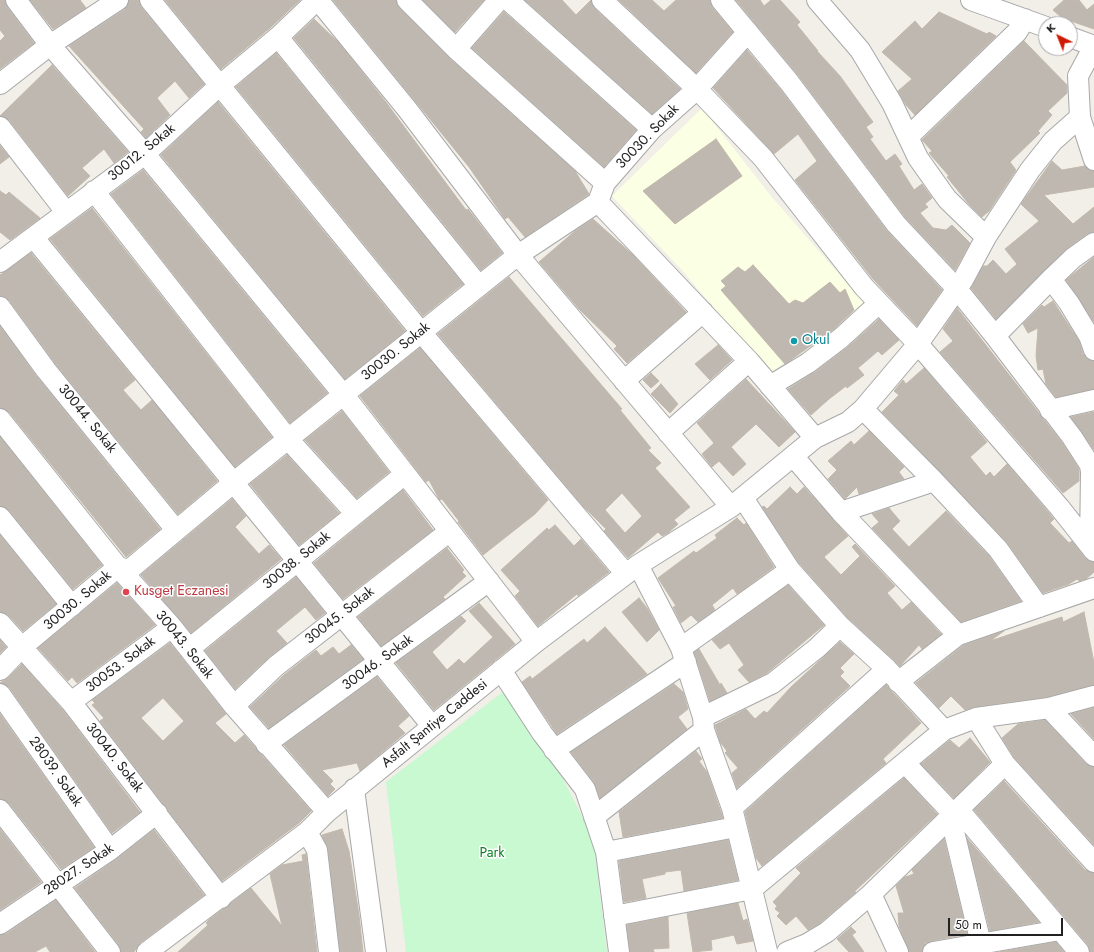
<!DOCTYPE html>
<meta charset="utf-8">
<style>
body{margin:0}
#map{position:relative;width:1094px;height:952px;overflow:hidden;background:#f1efe8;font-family:Jost,sans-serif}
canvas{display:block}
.north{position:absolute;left:1038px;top:16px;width:40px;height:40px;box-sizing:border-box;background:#fff;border:1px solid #a6a6a6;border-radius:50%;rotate:317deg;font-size:11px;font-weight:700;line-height:16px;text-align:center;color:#212121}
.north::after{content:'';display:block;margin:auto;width:14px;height:18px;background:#cf1b03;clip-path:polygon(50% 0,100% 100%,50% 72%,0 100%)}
.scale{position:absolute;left:948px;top:918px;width:115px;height:18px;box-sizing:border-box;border:2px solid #212121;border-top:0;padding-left:5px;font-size:12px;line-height:14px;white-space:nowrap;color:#212121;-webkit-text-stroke:3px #fff;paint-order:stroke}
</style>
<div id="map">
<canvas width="1094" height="952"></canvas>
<div class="north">K</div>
<div class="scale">50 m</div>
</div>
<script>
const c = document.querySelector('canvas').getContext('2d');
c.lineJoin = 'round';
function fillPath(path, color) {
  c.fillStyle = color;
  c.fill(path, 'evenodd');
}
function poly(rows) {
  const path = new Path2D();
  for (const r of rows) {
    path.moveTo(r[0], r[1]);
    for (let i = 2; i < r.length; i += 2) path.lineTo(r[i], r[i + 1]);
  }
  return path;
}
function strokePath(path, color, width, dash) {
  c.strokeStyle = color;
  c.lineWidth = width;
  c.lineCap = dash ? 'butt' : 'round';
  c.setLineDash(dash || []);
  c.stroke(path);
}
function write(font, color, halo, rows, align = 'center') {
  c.font = font + ' Jost,sans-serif';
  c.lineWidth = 3;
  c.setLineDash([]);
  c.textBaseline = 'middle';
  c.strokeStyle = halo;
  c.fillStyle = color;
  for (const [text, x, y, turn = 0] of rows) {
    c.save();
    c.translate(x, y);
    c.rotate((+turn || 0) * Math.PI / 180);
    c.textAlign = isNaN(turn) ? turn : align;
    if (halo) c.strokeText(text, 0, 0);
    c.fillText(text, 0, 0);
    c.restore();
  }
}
fillPath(poly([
 [702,108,771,196,865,304,770,373,680,268,612,196]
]), '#fbffe4');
fillPath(poly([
 [504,691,560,773,593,838,607,952,406,952,386,782]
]), '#c8f9d1');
const building = poly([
 [0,0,5,0,7,7,34,43,0,69,0,41,5,36,0,30,0,0],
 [30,0,80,0,86,8,53,29,30,0],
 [129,0,139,0,141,7,204,84,189,98,175,81,157,98,170,115,146,138,141,132,144,129,69,46,124,10,129,0],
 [165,0,300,0,270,28,221,69,165,0],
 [333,0,396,0,399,8,448,57,575,171,589,194,525,237,508,217,505,219,469,167,333,0],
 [423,0,484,0,455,32,423,0],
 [525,0,562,0,576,15,591,0,594,8,680,89,652,114,525,0],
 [619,0,652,0,664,11,676,0,710,0,712,7,733,32,696,73,619,0],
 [736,0,760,0,764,6,771,0,780,0,800,22,797,25,818,51,817,51,840,76,873,122,866,127,873,137,870,139,886,161,895,154,902,164,899,166,914,190,922,184,932,198,925,204,928,207,920,213,933,228,946,230,952,225,970,243,955,270,905,217,798,75,736,0],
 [1064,0,1079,0,1087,10,1094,4,1094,29,1062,18,1053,10,1064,0],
 [504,12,636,130,604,167,472,48,504,12],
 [939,12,987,34,989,32,996,36,915,115,906,105,898,91,912,79,882,52,915,21,922,29,939,12],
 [314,19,339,43,385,101,466,210,468,209,502,253,481,270,294,38,314,19],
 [1024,41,1067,85,1067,93,1048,111,1052,115,1038,131,1040,133,1010,162,1016,170,989,211,982,217,968,203,947,177,949,176,929,153,932,151,922,140,1024,41],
 [747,50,780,89,887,231,942,290,917,326,873,279,795,180,817,161,798,134,774,154,713,88,747,50],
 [276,53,463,284,423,316,236,87,276,53],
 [52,65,128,152,114,163,104,149,82,168,90,176,68,196,9,120,0,116,52,65],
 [218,102,405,331,345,379,161,155,218,102],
 [716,139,742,176,675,224,643,191,716,139],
 [0,146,9,157,0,164,0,146],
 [1052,161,1062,170,1085,166,1094,171,1094,187,1044,195,1073,224,1094,207,1094,232,1087,234,1065,250,996,319,971,288,983,266,987,266,993,260,1006,274,1017,264,1005,249,1039,221,1021,204,1052,161],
 [143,170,327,393,290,423,111,194,143,170],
 [0,191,6,195,9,192,40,218,10,240,0,232,0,191],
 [92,208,272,437,235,467,50,239,92,208],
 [593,219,633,255,686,312,627,363,614,349,617,346,579,309,539,262,575,231,593,219],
 [31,253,135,380,123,390,141,410,152,400,217,481,178,514,55,363,9,300,0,296,0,275,31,253],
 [1094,257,1094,322,1066,280,1094,257],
 [753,265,789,304,795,300,803,303,830,282,840,293,845,289,854,310,834,329,785,364,721,290,726,286,721,281,738,267,745,272,753,265],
 [509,277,622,409,620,410,651,448,648,450,661,463,655,468,690,507,674,520,678,524,668,533,662,536,658,532,628,558,604,531,606,529,583,506,438,334,509,277],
 [622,493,642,516,625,533,605,510,622,493],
 [1053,301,1079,341,1083,354,1087,359,1094,361,1094,389,1056,397,1046,384,1043,369,1038,370,1036,356,1038,328,1028,333,1023,324,1042,305,1044,307,1053,301],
 [957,308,1063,444,1079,469,1079,481,1063,493,940,352,953,341,943,329,957,308],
 [879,319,899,340,882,355,878,351,858,368,864,375,847,388,846,386,829,399,811,415,788,389,815,372,848,347,879,319],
 [0,326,37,377,160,529,126,557,9,412,0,408,0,326],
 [718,345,732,360,710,380,695,364,718,345],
 [420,348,548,500,535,514,483,555,458,522,459,521,442,499,440,500,439,499,429,480,426,482,360,396,420,348],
 [924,368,987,442,970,457,986,476,990,472,994,477,1007,464,1054,519,1050,523,1069,543,1072,541,1085,558,1094,562,1094,572,1086,579,1079,581,1077,579,1069,584,1043,593,1006,541,882,412,899,395,894,391,903,380,906,384,924,368],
 [651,373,659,381,651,388,643,380,651,373],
 [746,379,795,432,779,447,756,424,731,447,746,464,733,476,719,461,712,467,702,454,714,443,697,423,746,379],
 [661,384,678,404,670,413,651,394,661,384],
 [342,411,389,472,357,498,305,440,342,411],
 [1094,412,1094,450,1071,417,1094,412],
 [869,431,904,467,899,472,904,479,859,494,857,487,845,499,828,479,837,470,828,461,851,441,854,445,869,431],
 [0,437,102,565,73,589,9,510,0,506,0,437],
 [287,455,339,513,299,545,250,484,287,455],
 [790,487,797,494,804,487,848,536,824,557,841,575,860,556,852,547,855,544,895,586,887,593,902,610,911,602,941,634,922,649,919,645,900,666,848,618,799,563,762,507,764,506,767,509,790,487],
 [403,490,433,530,343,599,314,563,403,490],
 [232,499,246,516,235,527,259,554,269,545,281,559,191,633,141,575,232,499],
 [889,508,900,521,892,529,909,547,946,511,989,556,1021,601,961,622,872,528,879,522,872,514,889,508],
 [737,518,744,525,746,523,774,567,737,594,733,588,712,605,715,610,698,622,691,615,681,623,673,607,676,606,658,578,694,551,696,553,717,538,715,535,737,518],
 [555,525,574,546,581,539,609,572,578,596,577,594,538,626,515,596,520,591,501,570,547,528,549,530,555,525],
 [0,535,56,604,23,631,8,615,0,612,0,535],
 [447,548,464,570,462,572,466,576,443,597,445,599,381,646,358,617,447,548],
 [296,577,325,613,316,620,305,607,276,631,287,643,268,658,235,689,205,651,296,577],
 [117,583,155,625,77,683,72,677,68,681,38,648,117,583],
 [788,585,824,625,767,673,749,682,738,670,744,665,729,643,720,649,712,640,788,585],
 [639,598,647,608,659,630,647,642,622,612,639,598],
 [479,603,515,644,434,710,396,663,461,616,466,621,432,652,447,670,459,659,464,664,493,637,469,611,479,603],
 [1084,612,1094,663,1094,685,1047,697,974,707,965,710,951,696,939,708,916,683,964,645,1004,631,990,641,1062,617,1063,622,1084,612],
 [605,627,647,674,557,734,522,682,530,676,532,679,584,639,587,643,605,627],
 [0,640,6,647,0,653,0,640],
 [840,642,854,654,840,668,844,672,840,676,850,686,737,788,732,773,738,768,725,753,727,751,720,742,715,725,746,709,755,719,764,711,767,713,791,687,840,642],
 [170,643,226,714,215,723,235,743,244,735,311,811,299,823,222,881,100,721,104,718,92,705,95,703,92,700,170,643],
 [163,698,184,721,163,741,141,718,163,698],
 [351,645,363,659,269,728,250,707,284,675,316,650,321,656,333,647,339,654,351,645],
 [699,649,720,685,721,683,727,693,710,701,694,652,699,649],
 [22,664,62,709,140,812,112,833,9,687,0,683,8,678,22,664],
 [377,677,409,716,398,726,405,733,360,771,357,763,322,770,333,781,330,784,335,789,328,796,284,745,377,677],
 [674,684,683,692,688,709,678,717,687,729,600,798,594,782,571,752,674,684],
 [886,685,921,723,883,759,886,763,762,866,756,858,745,812,886,685],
 [1094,708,1094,739,1071,714,1094,708],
 [0,714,94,847,61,869,9,803,0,799,0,714],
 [1045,720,1086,764,1094,767,1094,845,1014,757,1002,738,1018,724,1045,720],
 [970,738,990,762,954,798,921,764,950,740,959,748,970,738],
 [696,751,702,759,699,761,707,772,723,818,623,837,619,812,696,751],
 [904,778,937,814,854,892,856,892,820,923,808,930,796,916,786,925,777,916,780,913,775,909,777,906,773,902,801,873,796,868,904,778],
 [1004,781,1085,870,1094,873,1094,952,1090,952,1088,945,974,810,1004,781],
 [0,829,41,882,0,910,0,829],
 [342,829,349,851,359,915,363,952,340,952,328,849,322,835,342,829],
 [154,830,204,895,140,943,134,952,121,952,119,945,75,888,117,859,154,830],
 [967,838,1039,922,990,931,967,838],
 [944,839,967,934,931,941,925,943,922,952,909,952,899,926,898,913,904,913,896,886,905,877,914,874,912,870,944,839],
 [728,840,738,880,684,891,681,870,665,872,665,874,642,879,646,898,624,902,619,861,728,840],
 [306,854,317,952,178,952,208,925,206,923,210,919,251,888,282,926,270,874,282,865,303,861,302,855,306,854],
 [56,900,95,952,50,952,46,946,35,952,0,952,0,935,6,934,56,900],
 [738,903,743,921,747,919,753,941,737,944,734,935,711,940,712,950,693,952,687,913,738,903],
 [668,917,669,948,653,949,654,952,630,952,627,925,668,917],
 [851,927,856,932,852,935,864,952,849,952,837,939,851,927],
 [1056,942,1064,952,1000,952,1056,942]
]);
fillPath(building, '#beb8b1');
strokePath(building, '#c3b8ab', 1);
const minor = poly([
 [16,0,50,45,145,154,347,399,536,642],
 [150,0,421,332,626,574],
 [318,0,407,109,518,255,731,507],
 [407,0,456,49,605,183],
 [508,0,652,129],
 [602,0,697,89,763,158,864,287,918,344,1060,508,1094,551],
 [721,0,789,82,896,224,957,289,995,336,1072,437,1090,465,1091,472,1090,546],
 [817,0,860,50,892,103,918,158,947,199,986,237],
 [971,0,1046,27],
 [278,37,479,286],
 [1070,37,1094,46],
 [1094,46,1078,76,1080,117,1094,160],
 [456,49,499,0],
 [0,84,50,45,118,0],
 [0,127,66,212],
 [908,137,1017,32,1025,19],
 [94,191,288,439,355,513],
 [598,202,749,361,815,438,848,422,863,409,918,344,963,280,986,237,1030,170,1053,141,1080,117],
 [34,238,432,726],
 [0,262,145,154,219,86,278,37,317,0],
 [1051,279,1069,303,1089,336,1094,350],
 [0,307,46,370,176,530],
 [995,336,1051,279,1073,258,1094,243],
 [624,381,703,312],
 [770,386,808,363,841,338,878,304],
 [863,409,934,481,998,549,1039,607],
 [1050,410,1094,400],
 [0,419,118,567,172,627,234,706,327,812],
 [668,433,749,361],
 [793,456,841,512,958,635],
 [743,498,790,570,840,626,887,669,944,730,976,718,1049,708,1094,696],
 [841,512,934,481],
 [0,517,72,606],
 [638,565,681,648,703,717,704,730,732,808,767,951],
 [0,623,71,702,221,898],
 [681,648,790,570],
 [189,649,405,474],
 [0,670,22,647,118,567,129,570,233,483,518,255,598,202,605,183,652,129,697,89,748,32],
 [501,670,542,733,585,789,606,852,619,952],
 [898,682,958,635,1094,588],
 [0,694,110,850],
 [71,702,172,627],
 [234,706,276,666,450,531],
 [1049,708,1094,756],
 [703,717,773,683,817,648,840,626],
 [976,718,1005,764,1094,862],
 [266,744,489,581],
 [554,750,686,662],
 [905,763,954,815],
 [354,789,376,952],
 [732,808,887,669],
 [0,810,110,952],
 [959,810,1079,952],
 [594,817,704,730],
 [951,819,983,952],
 [307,832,317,850,329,952],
 [606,852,736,827],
 [871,894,898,952],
 [614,916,752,889,944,730],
 [0,924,110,850,157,813],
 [147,952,307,832,327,812,536,642,638,565,731,507,815,438],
 [787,952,807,944,827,932,871,894,1005,764],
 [933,952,1060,930]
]);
strokePath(minor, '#a8a8a8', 22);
strokePath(minor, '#fff', 20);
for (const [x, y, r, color] of [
 [794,341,4,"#0f9aa8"],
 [126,592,4,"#e0444e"]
]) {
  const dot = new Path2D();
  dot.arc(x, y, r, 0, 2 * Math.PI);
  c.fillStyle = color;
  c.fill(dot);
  strokePath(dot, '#fff', 1.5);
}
write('14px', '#212121', '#fff', [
 ["30030. Sokak",648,137,-46],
 ["30012. Sokak",142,153,-39],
 ["30030. Sokak",396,352,-39],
 ["30044. Sokak",87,419,51],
 ["30038. Sokak",297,561,-39],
 ["30030. Sokak",78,601,-40],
 ["30045. Sokak",340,616,-38],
 ["30043. Sokak",184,645,51],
 ["30046. Sokak",378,663,-36],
 ["30053. Sokak",121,665,-37],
 ["Asfalt Şantiye Caddesi",435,724,-39],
 ["30040. Sokak",114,758,52],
 ["28039. Sokak",55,772,55],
 ["28027. Sokak",79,870,-34]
]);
write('14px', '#0d838f', '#fff', [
 ["Okul",802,341]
], 'left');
write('14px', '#be3a42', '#fff', [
 ["Kusget Eczanesi",134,592]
], 'left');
write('14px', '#0e8125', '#fff', [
 ["Park",492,854]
]);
</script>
